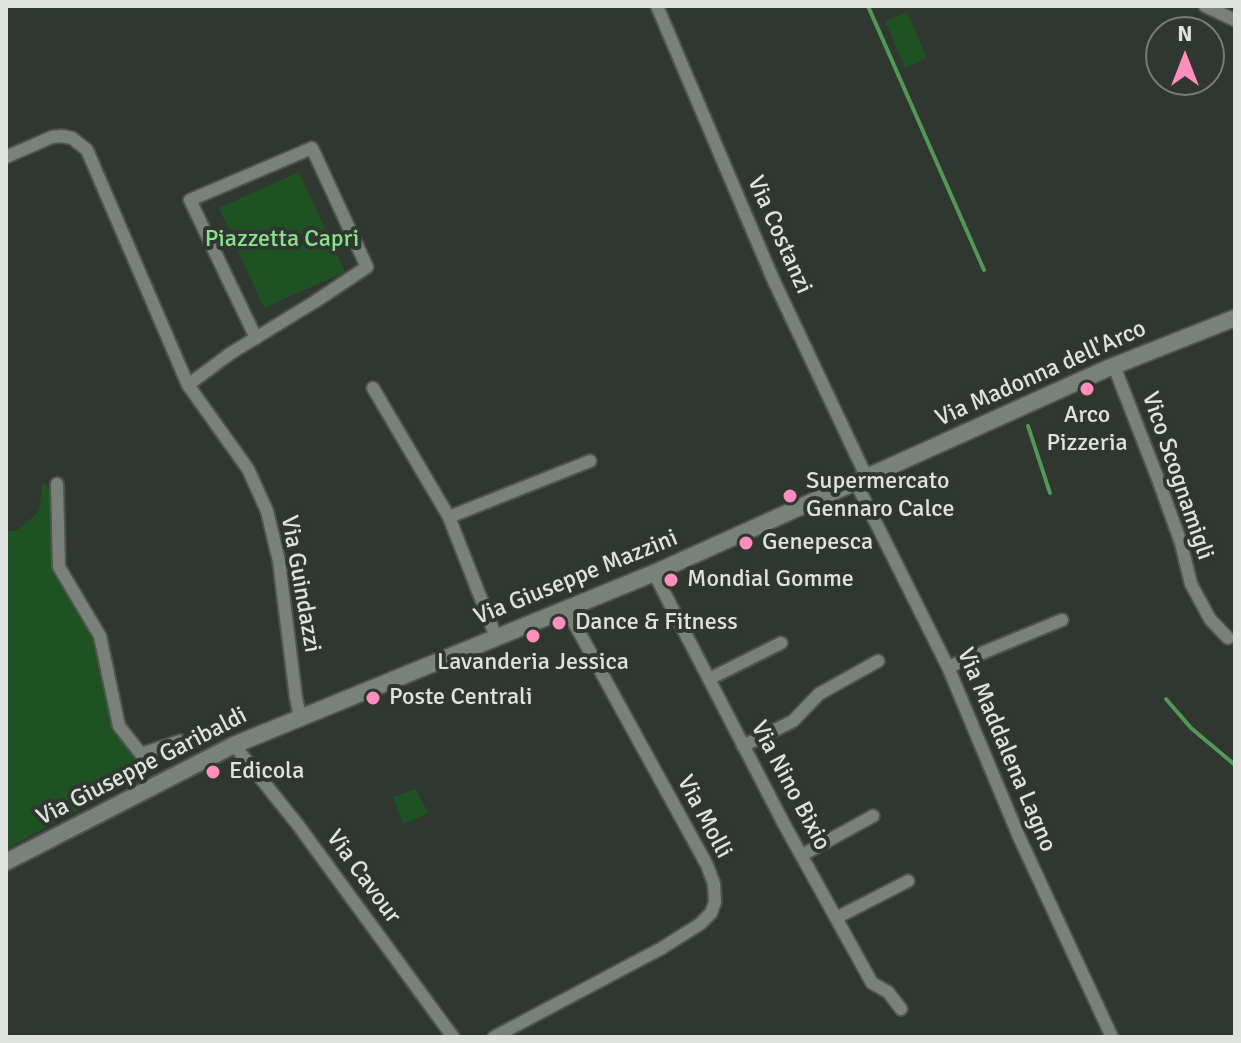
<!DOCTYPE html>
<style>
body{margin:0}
#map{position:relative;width:1241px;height:1043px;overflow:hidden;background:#303630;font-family:Signika,sans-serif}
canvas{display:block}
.frame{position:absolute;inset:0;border:8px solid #dfe3df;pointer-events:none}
.north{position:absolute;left:1145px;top:16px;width:80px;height:80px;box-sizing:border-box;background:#303630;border:2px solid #767b76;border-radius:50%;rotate:0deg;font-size:22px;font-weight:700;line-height:32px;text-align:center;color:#dfe3df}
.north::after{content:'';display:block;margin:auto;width:28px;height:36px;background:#fe8ebc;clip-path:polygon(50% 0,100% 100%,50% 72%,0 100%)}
</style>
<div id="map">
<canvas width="1241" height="1043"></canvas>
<div class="frame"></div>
<div class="north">N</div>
</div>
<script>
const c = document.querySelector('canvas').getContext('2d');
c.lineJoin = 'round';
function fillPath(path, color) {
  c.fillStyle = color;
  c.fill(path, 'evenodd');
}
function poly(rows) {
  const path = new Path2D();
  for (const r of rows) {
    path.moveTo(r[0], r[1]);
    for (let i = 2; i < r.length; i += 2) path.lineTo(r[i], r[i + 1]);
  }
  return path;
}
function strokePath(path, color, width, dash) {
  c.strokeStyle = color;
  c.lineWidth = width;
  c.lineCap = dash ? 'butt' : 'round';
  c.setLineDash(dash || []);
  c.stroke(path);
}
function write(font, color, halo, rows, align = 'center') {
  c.font = font + ' Signika,sans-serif';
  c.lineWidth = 8;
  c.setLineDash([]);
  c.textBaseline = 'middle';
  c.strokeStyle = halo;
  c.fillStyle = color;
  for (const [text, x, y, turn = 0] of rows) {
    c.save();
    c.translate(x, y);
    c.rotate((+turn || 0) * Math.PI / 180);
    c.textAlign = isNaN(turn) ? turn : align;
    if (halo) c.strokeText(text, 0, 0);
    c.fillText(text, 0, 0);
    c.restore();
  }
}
fillPath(poly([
 [907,12,927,58,905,68,885,21],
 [299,172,345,272,264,308,219,208],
 [43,482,50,490,52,498,53,555,99,644,114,724,150,771,6,849,6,531,16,531,35,515,39,510],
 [415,789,429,813,403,824,393,797]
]), '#1f5223');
strokePath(poly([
 [868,6,984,270],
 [1028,426,1050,493],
 [1166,699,1191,728,1235,765]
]), '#529856', 4);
const minor = poly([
 [657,6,773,279,867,478],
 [1205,6,1235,20],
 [6,157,52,137,62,136,72,138,87,150,188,385,248,469,267,511,279,561,296,698,300,716],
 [1114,366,1158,479,1181,543,1191,584,1210,619,1228,638],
 [188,385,231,353,316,301,367,267,312,148,190,200,256,338],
 [373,388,449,517,496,637],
 [856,483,948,667,1020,839,1112,1037],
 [57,484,59,567,100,636,119,726,141,754,180,741],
 [449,517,590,461],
 [654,573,784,824,872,983,888,992,901,1009],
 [948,667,1062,620],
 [709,679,781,643],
 [234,745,298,825,453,1037],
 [743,746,793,721,819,694,878,661],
 [802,855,873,816],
 [836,918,908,881],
 [494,1037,662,948,700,924,711,913,715,902,714,884,707,865,567,610]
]);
const secondary = poly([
 [6,862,234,745,654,573,1106,369,1235,318]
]);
strokePath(minor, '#505450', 16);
strokePath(secondary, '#505450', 20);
strokePath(minor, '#7a807a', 12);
strokePath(secondary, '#7a807a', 16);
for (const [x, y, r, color] of [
 [1087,389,8,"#fe8ebc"],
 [790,496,8,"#fe8ebc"],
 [746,543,8,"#fe8ebc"],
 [671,580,8,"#fe8ebc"],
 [559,623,8,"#fe8ebc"],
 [533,636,8,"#fe8ebc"],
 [373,698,8,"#fe8ebc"],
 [213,772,8,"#fe8ebc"]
]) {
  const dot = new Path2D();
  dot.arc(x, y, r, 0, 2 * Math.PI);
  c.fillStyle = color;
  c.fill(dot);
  strokePath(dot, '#303630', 3);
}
write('24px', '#dfe3df', '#303630', [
 ["Via Costanzi",779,235,66],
 ["Via Madonna dell'Arco",1041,374,-24],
 ["Vico Scognamigli",1177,476,71],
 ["Via Giuseppe Mazzini",576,578,-22],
 ["Via Guindazzi",300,584,80],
 ["Via Maddalena Lagno",1006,750,67],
 ["Via Giuseppe Garibaldi",142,767,-27],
 ["Via Nino Bixio",790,786,62],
 ["Via Molli",704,817,62],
 ["Via Cavour",363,877,54]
]);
write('24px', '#86e48b', '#303630', [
 ["Piazzetta Capri",282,240]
]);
write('24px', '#dfe3df', '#303630', [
 ["Arco",1087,416,"center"],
 ["Pizzeria",1087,444,"center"],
 ["Supermercato",806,482],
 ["Gennaro Calce",806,510],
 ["Genepesca",762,543],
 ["Mondial Gomme",687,580],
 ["Dance & Fitness",575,623],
 ["Lavanderia Jessica",533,663,"center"],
 ["Poste Centrali",389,698],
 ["Edicola",229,772]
], 'left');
</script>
